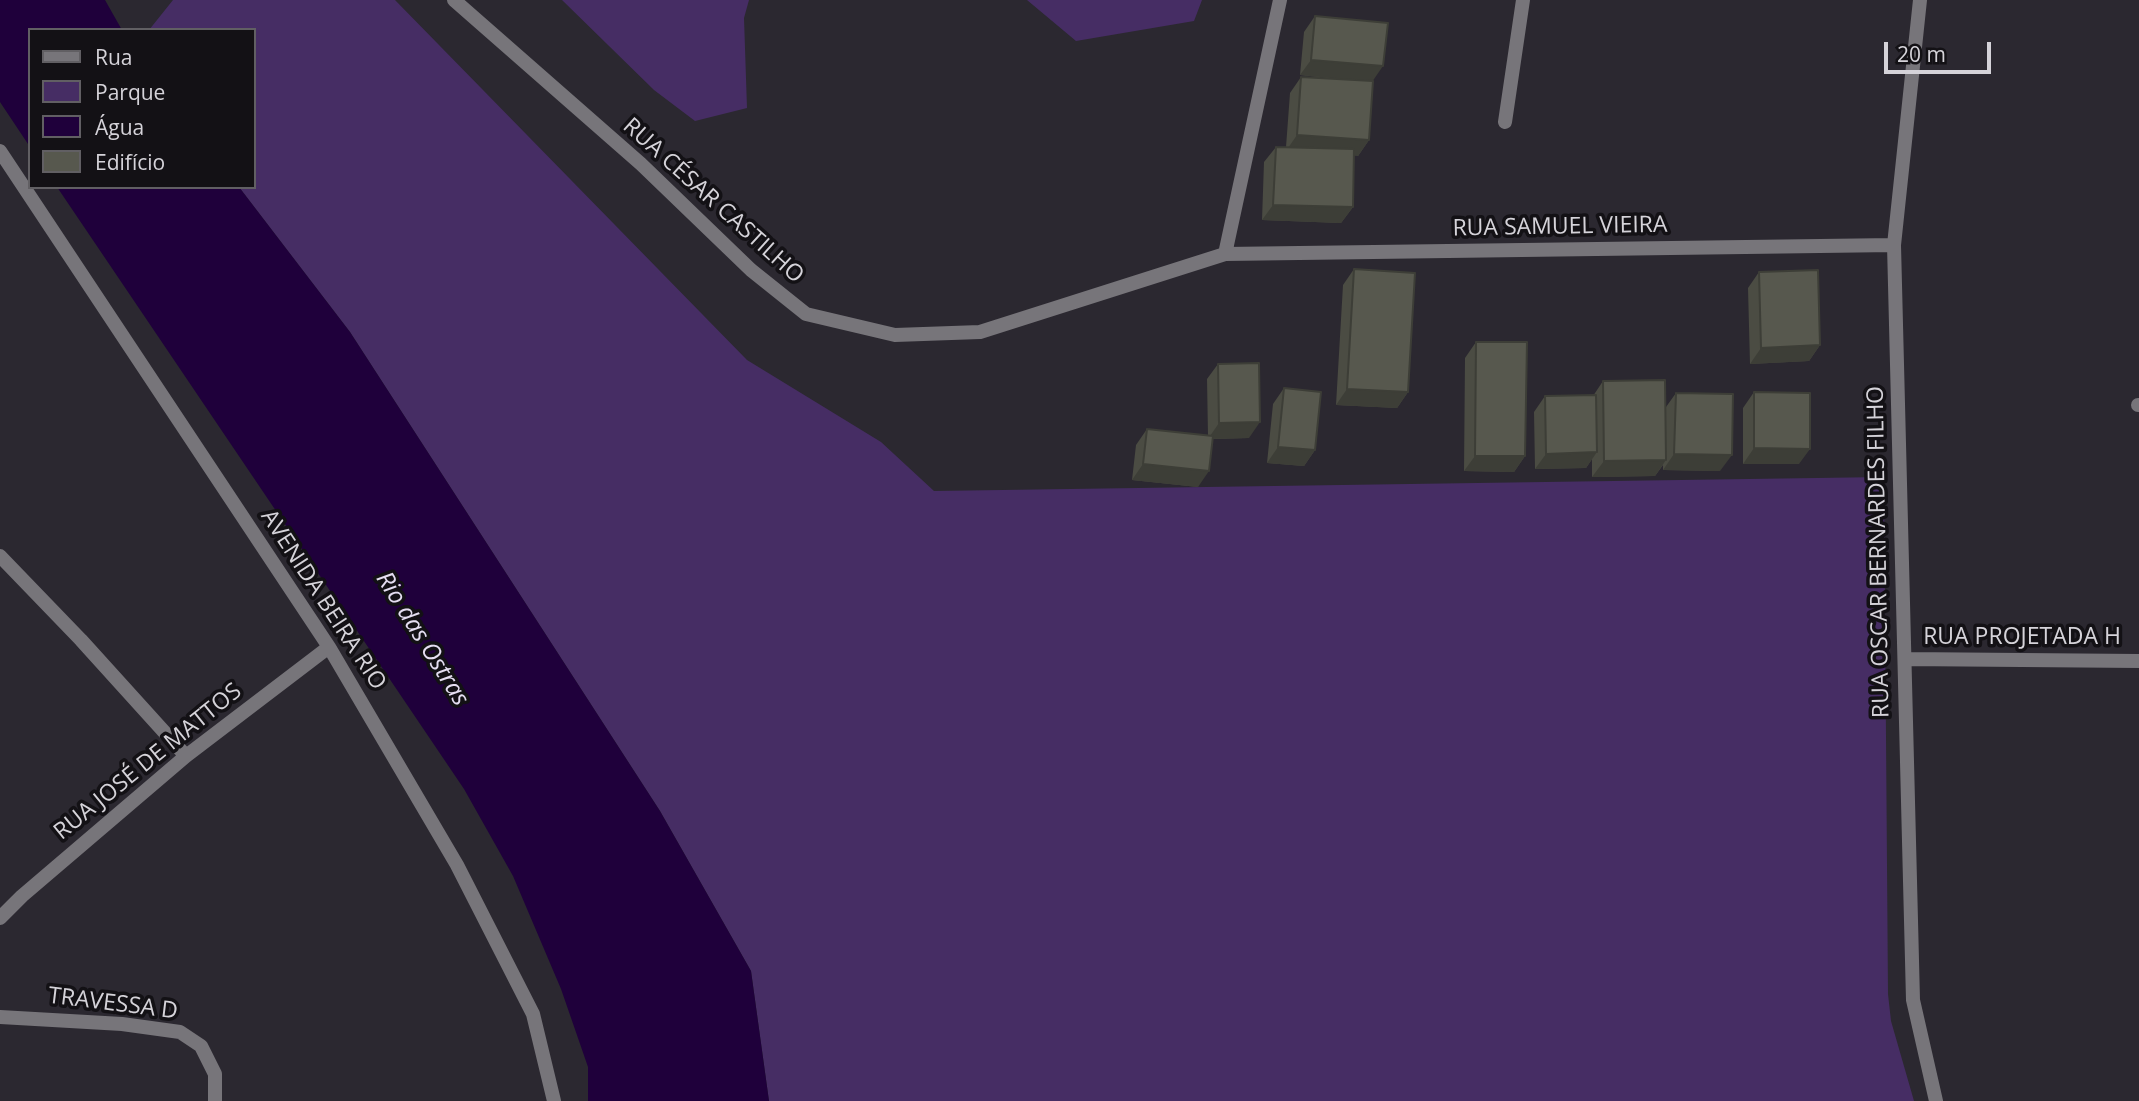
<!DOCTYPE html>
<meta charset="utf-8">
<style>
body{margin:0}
#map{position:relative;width:2139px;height:1101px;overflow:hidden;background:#2b2830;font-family:"Open Sans",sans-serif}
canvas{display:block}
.legend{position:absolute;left:28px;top:28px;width:228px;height:161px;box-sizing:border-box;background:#131115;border:2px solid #615f63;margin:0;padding:9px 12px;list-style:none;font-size:21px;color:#d5d3d9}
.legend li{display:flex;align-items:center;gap:14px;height:35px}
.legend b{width:35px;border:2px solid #615f63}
.scale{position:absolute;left:1884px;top:42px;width:107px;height:32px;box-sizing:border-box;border:4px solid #d5d3d9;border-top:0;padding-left:9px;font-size:21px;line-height:24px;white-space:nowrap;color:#d5d3d9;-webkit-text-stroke:5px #131115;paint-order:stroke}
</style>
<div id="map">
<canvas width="2139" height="1101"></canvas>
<ul class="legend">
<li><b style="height:9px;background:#77757a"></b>Rua</li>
<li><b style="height:19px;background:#462d64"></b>Parque</li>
<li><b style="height:19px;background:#1f003b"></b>Água</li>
<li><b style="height:19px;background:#57584e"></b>Edifício</li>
</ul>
<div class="scale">20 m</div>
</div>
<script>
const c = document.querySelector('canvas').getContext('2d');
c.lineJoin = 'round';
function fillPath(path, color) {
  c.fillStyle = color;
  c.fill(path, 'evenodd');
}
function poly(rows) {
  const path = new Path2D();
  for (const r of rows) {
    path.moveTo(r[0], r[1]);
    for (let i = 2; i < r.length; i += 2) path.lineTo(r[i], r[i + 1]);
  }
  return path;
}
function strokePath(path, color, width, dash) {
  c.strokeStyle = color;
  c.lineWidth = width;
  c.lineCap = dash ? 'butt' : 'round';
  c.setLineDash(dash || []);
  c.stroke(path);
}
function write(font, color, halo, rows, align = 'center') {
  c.font = font + ' "Open Sans",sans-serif';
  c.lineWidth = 7;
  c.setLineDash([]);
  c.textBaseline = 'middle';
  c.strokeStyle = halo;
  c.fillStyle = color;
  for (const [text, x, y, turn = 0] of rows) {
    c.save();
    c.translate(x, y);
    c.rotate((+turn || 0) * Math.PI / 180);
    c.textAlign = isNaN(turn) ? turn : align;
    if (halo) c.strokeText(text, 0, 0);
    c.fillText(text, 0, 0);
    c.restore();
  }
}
fillPath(poly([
 [173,0,395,0,747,360,881,442,934,491,1884,477,1888,994,1891,1021,1914,1101,769,1101,751,971,660,811,350,332,239,187,254,187,254,30,149,30],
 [562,0,749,0,744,18,747,108,695,121,654,90],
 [1027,0,1202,0,1194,21,1076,41]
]), '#462d64');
fillPath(poly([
 [0,0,105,0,122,30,30,30,30,147,0,102],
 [57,187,239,187,350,332,660,811,751,971,769,1101,588,1101,588,1067,561,989,513,876,464,789]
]), '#1f003b');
strokePath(poly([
 [2138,405,2139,405]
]), '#77757a', 14);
strokePath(poly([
 [454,0,641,164,751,270,806,314,895,335,980,332,1225,254,1894,245],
 [1920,0,1894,245,1913,1000,1936,1101],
 [1505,122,1523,0],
 [0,151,329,647,457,865,533,1014,554,1101],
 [1225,254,1280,0],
 [0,556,81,640,186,756],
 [1905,659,2139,661],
 [0,918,22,896,186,756,329,647],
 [0,1017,122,1024,180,1032,201,1046,215,1074,215,1101]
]), '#77757a', 14);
fillPath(poly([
 [1315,16,1373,81,1369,140,1358,156,1354,155,1353,207,1341,223,1262,220,1264,162,1276,147,1286,147,1290,93,1301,77,1335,79,1300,75,1304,32],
 [1354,269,1408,392,1397,408,1336,405,1343,285],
 [1759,272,1820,345,1809,361,1750,364,1748,288],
 [1476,342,1525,456,1514,472,1464,471,1465,358],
 [1218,364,1249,438,1213,439,1198,487,1132,480,1136,445,1147,429,1208,436,1207,379],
 [1603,381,1666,407,1676,393,1720,471,1663,470,1663,465,1655,476,1592,477,1592,459,1586,468,1535,469,1534,412,1545,396,1593,396],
 [1284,388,1315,450,1304,466,1267,463,1273,404],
 [1754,392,1799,464,1743,464,1743,408]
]), '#4b4c43');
fillPath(poly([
 [1311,60,1383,66,1372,82,1300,75],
 [1297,135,1369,140,1358,156,1286,151],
 [1273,205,1353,207,1341,223,1262,220],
 [1820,345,1809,361,1750,364,1761,348],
 [1347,389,1408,392,1397,408,1336,405],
 [1260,422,1249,438,1208,439,1219,423],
 [1278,447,1315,450,1304,466,1267,463],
 [1754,448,1810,449,1799,464,1743,464],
 [1597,452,1586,468,1535,469,1546,454],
 [1674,454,1732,455,1720,471,1663,470],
 [1475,456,1525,456,1514,472,1464,471],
 [1666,460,1655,476,1592,477,1604,461],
 [1143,464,1209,471,1198,487,1132,480]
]), '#3d3e37');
const building = poly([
 [1315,16,1388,23,1383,66,1311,60,1315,16],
 [1301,77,1373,81,1369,140,1297,135,1301,77],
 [1276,147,1354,149,1353,207,1273,205,1276,147],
 [1354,269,1415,273,1408,392,1347,389,1354,269],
 [1818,270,1820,345,1761,348,1759,272,1818,270],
 [1476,342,1527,342,1525,456,1475,456,1476,342],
 [1259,363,1260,422,1219,423,1218,364,1259,363],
 [1665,380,1666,460,1604,461,1603,381,1665,380],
 [1284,388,1321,392,1315,450,1278,447,1284,388],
 [1754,392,1810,393,1810,449,1754,448,1754,392],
 [1676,393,1733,394,1732,455,1674,454,1676,393],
 [1596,395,1597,452,1546,454,1545,396,1596,395],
 [1147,429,1213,436,1209,471,1143,464,1147,429]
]);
fillPath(building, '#57584e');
strokePath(building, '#3d3e37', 2);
write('23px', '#d5d3d9', '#131115', [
 ["RUA CÉSAR CASTILHO",713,201,42],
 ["RUA SAMUEL VIEIRA",1560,227,-1],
 ["RUA OSCAR BERNARDES FILHO",1879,552,-91],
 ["AVENIDA BEIRA RIO",323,600,57],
 ["RUA PROJETADA H",2022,637],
 ["RUA JOSÉ DE MATTOS",148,762,-39],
 ["TRAVESSA D",113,1004,7]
]);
write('italic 24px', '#e5def2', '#131115', [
 ["Rio das Ostras",422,639,58]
]);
</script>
